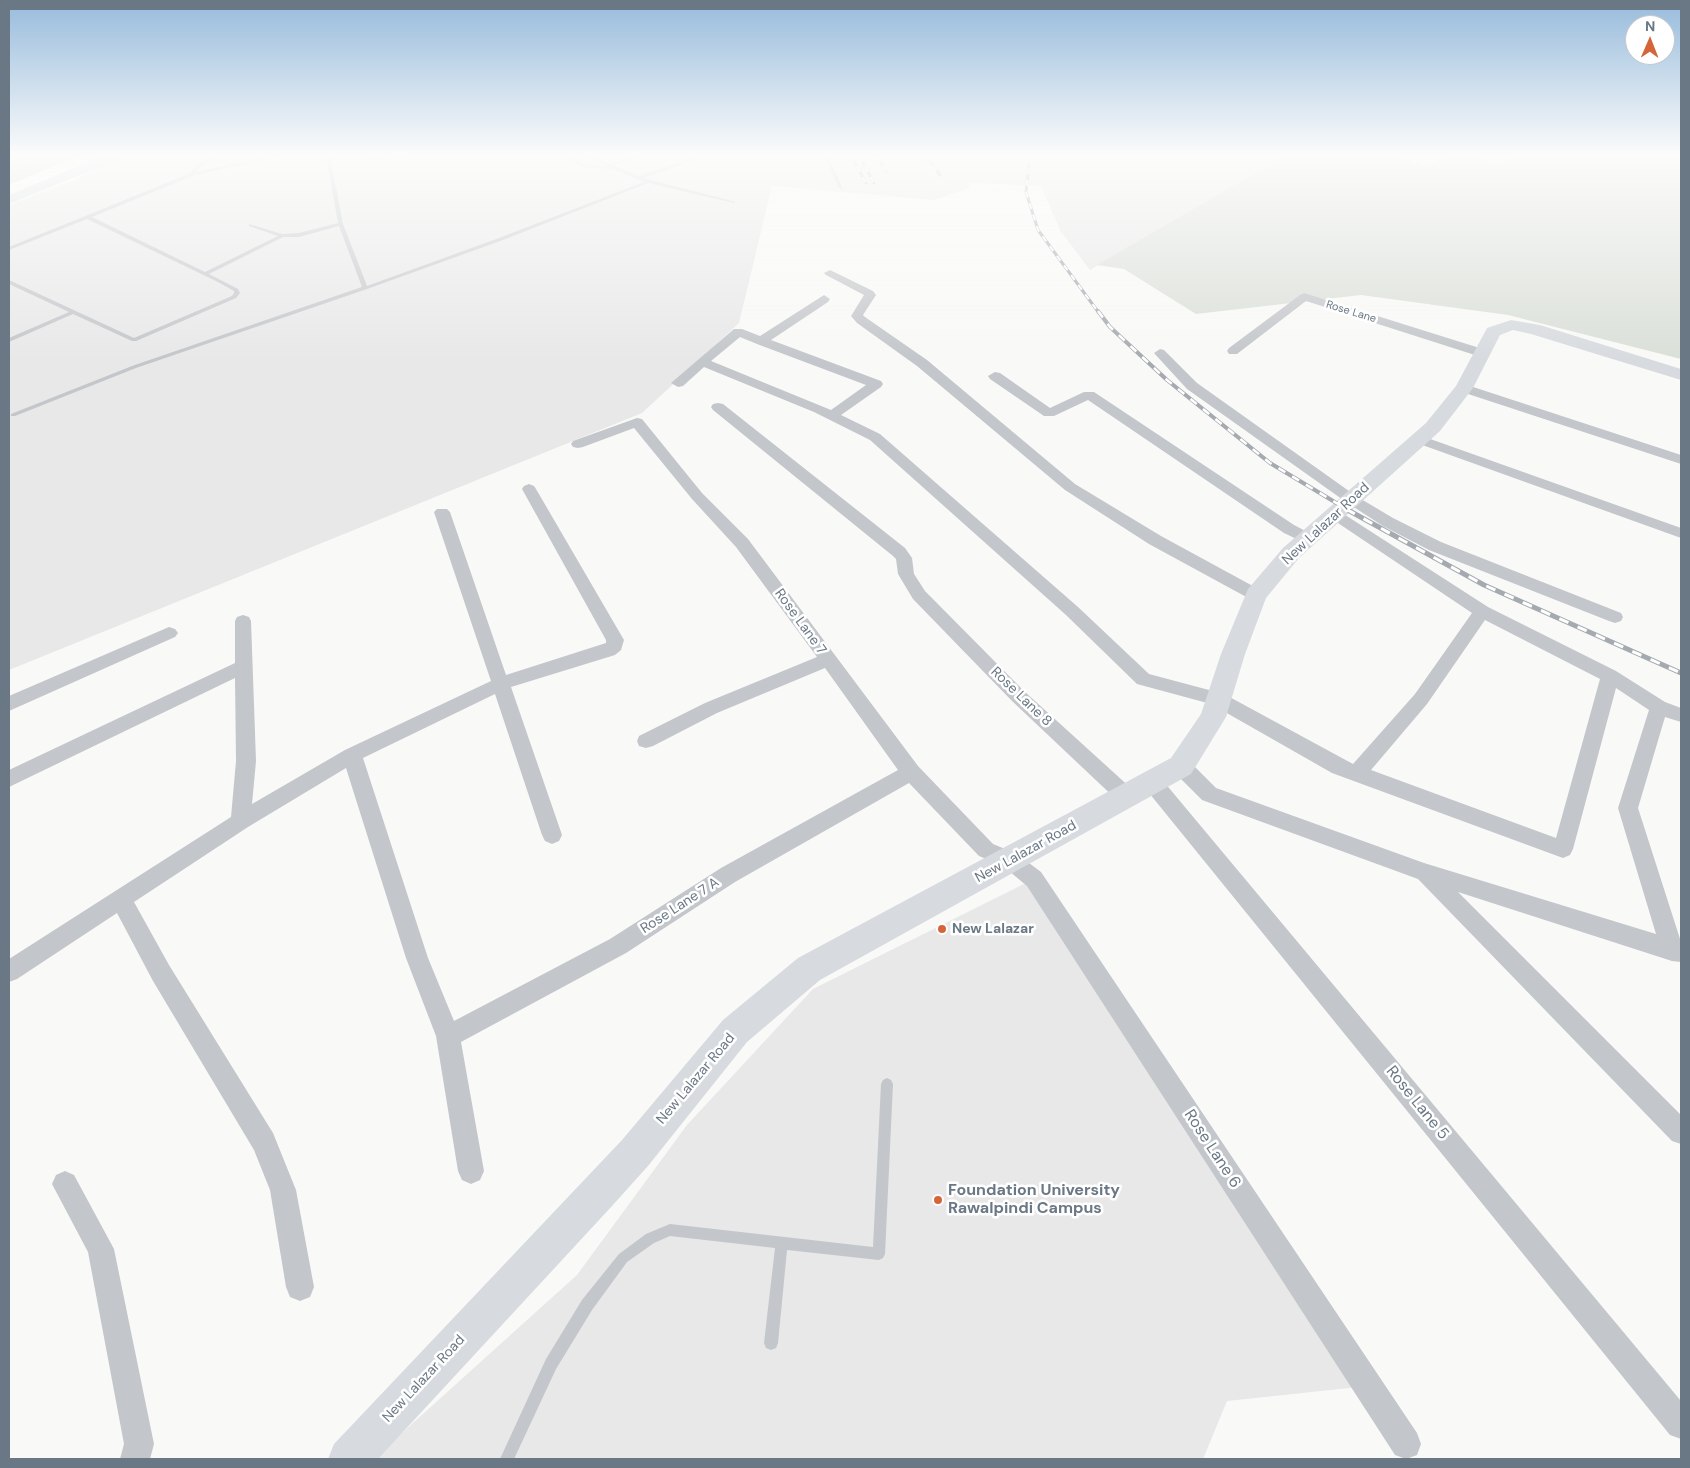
<!DOCTYPE html>
<style>
body{margin:0}
#map{position:relative;width:1690px;height:1468px;overflow:hidden;background:#f9f9f7;font-family:"DM Sans",sans-serif}
canvas{display:block}
.frame{position:absolute;inset:0;border:10px solid #6a7885;pointer-events:none}
.north{position:absolute;left:1625px;top:15px;width:50px;height:50px;box-sizing:border-box;background:#fff;border:1px solid #c3c9ce;border-radius:50%;rotate:1deg;font-size:14px;font-weight:700;line-height:20px;text-align:center;color:#6a7885}
.north::after{content:'';display:block;margin:auto;width:18px;height:22px;background:#d66439;clip-path:polygon(50% 0,100% 100%,50% 72%,0 100%)}
</style>
<div id="map">
<canvas width="1690" height="1468"></canvas>
<div class="frame"></div>
<div class="north">N</div>
</div>
<script>
const c = document.querySelector('canvas').getContext('2d');
c.lineJoin = 'round';
function fillPath(path, color) {
  c.fillStyle = color;
  c.fill(path, 'evenodd');
}
function poly(rows) {
  const path = new Path2D();
  for (const r of rows) {
    path.moveTo(r[0], r[1]);
    for (let i = 2; i < r.length; i += 2) path.lineTo(r[i], r[i + 1]);
  }
  return path;
}
function strokePath(path, color, width, dash) {
  c.strokeStyle = color;
  c.lineWidth = width;
  c.lineCap = dash ? 'butt' : 'round';
  c.setLineDash(dash || []);
  c.stroke(path);
}
function write(font, color, halo, rows, align = 'center') {
  c.font = font + ' "DM Sans",sans-serif';
  c.lineWidth = 5;
  c.setLineDash([]);
  c.textBaseline = 'middle';
  c.strokeStyle = halo;
  c.fillStyle = color;
  for (const [text, x, y, turn = 0] of rows) {
    c.save();
    c.translate(x, y);
    c.rotate((+turn || 0) * Math.PI / 180);
    c.textAlign = isNaN(turn) ? turn : align;
    if (halo) c.strokeText(text, 0, 0);
    c.fillText(text, 0, 0);
    c.restore();
  }
}
fillPath(poly([
 [119,156,1285,156,1090,270,1061,232,1041,186,970,183,969,188,934,200,772,186,739,323,642,413,9,670,9,205,77,179],
 [1034,879,1368,1386,1227,1401,1203,1459,373,1459,577,1275,687,1125,813,989]
]), '#e7e8e7');
fillPath(poly([
 [9,156,79,156,9,185],
 [1285,156,1394,156,1427,166,1448,156,1470,156,1497,164,1512,156,1681,156,1681,359,1508,315,1361,295,1196,314,1124,269,1097,265]
]), '#dadfd8');
strokePath(poly([
 [9,159,21,156],
 [9,181,11,176,48,156]
]), '#bdbfc2', 2, [1, 1]);
fillPath(poly([
 [213,156,218,156,200,167,195,172,275,156,281,156,195,175,92,217,205,272,278,236,249,226,249,224,282,234,299,233,338,223,327,161,335,156,340,156,331,162,343,224,367,286,499,238,644,182,611,168,609,169,584,167,567,160,567,156,571,156,571,158,587,165,608,167,585,156,590,156,609,164,637,156,642,156,642,157,613,165,639,176,699,156,699,158,643,178,736,202,734,203,648,183,503,240,367,289,136,368,15,416,11,416,11,414,132,366,362,287,339,226,299,237,283,237,209,274,238,289,240,293,236,298,136,341,132,341,73,314,9,342,9,338,69,312,9,284,9,280,134,338,232,296,234,293,234,291,218,282,87,219,9,250,9,247,191,173,191,172,196,165,213,156],
 [352,156,374,158,415,156,413,157,374,160,352,156],
 [462,156,481,156,479,157,464,157,462,156],
 [824,156,828,156,843,189,839,188,824,156],
 [887,1078,891,1080,893,1084,885,1254,883,1258,879,1260,787,1250,778,1343,776,1348,771,1350,766,1348,764,1343,775,1248,670,1236,654,1243,627,1262,592,1310,556,1369,514,1459,500,1459,546,1359,582,1300,619,1254,646,1234,670,1224,873,1247,881,1084,883,1080,887,1078]
]), '#c3c6ca');
fillPath(poly([
 [830,270,873,291,876,295,863,315,865,317,927,360,1075,484,1161,536,1262,591,1264,595,1262,599,1256,601,1250,599,1149,544,1065,490,917,366,857,323,851,316,864,295,826,275,824,273,830,270],
 [1304,293,1486,350,1488,353,1482,357,1478,356,1306,301,1237,354,1229,354,1227,351,1229,348,1300,295,1304,293],
 [824,295,830,299,828,302,771,340,881,381,883,384,881,387,841,415,880,434,1078,607,1149,674,1224,694,1353,764,1415,694,1472,613,1329,517,1326,514,1329,511,1334,509,1339,511,1488,607,1616,671,1665,702,1681,708,1681,722,1665,717,1638,808,1681,942,1681,962,1672,961,1458,892,1681,1115,1681,1144,1672,1141,1418,879,1202,800,1174,772,1171,766,1174,760,1181,758,1188,760,1216,788,1424,863,1656,934,1618,808,1649,710,1616,688,1573,849,1570,855,1563,858,1332,773,1211,704,1137,684,1066,615,870,440,814,412,704,367,683,386,678,387,671,383,734,329,742,329,760,336,824,295],
 [740,337,757,344,866,385,831,410,711,361,740,337],
 [1485,620,1600,679,1556,838,1371,770,1427,704,1485,620],
 [1160,349,1164,350,1197,383,1356,496,1393,518,1441,542,1621,613,1623,617,1621,621,1615,623,1609,621,1429,550,1383,526,1346,502,1187,389,1154,353,1160,349],
 [995,372,1000,373,1050,408,1084,392,1094,392,1294,525,1313,535,1315,539,1313,543,1307,544,1284,533,1088,400,1054,416,1044,416,990,379,988,376,995,372],
 [1464,384,1681,455,1681,464,1459,391,1457,388,1464,384],
 [718,403,723,404,905,548,912,558,914,574,925,591,1024,691,1133,790,1136,796,1133,802,1126,804,1119,802,1012,701,913,599,898,574,896,559,893,556,713,410,711,407,713,404,718,403],
 [637,418,642,419,702,493,748,539,918,766,993,844,1017,854,1041,872,1417,1433,1421,1444,1417,1455,1406,1459,1395,1455,1027,886,1003,866,979,856,909,783,735,882,626,953,461,1042,484,1171,480,1180,471,1184,462,1180,458,1171,436,1036,406,958,346,768,248,827,134,902,169,965,273,1133,296,1190,314,1287,310,1297,300,1301,290,1297,286,1287,270,1190,254,1150,153,981,117,913,17,979,9,982,9,959,231,817,236,761,235,678,9,787,9,770,235,663,235,621,237,617,243,615,249,617,251,621,256,761,252,804,345,750,491,681,434,512,437,509,447,509,450,512,506,675,606,643,606,640,522,489,524,486,529,484,534,486,536,489,624,640,621,650,615,655,511,687,562,835,559,841,552,844,545,841,542,835,495,694,363,758,428,958,454,1021,610,939,721,868,898,770,825,668,717,713,653,746,646,748,639,746,637,741,639,736,705,703,817,657,736,547,692,499,634,428,583,447,578,448,573,447,571,444,573,441,637,418],
 [1419,435,1681,528,1681,538,1414,442,1412,439,1414,436,1419,435],
 [169,627,175,629,178,633,175,637,9,711,9,696,169,627],
 [1152,774,1159,776,1681,1401,1681,1439,1670,1435,1145,788,1142,782,1145,776,1152,774],
 [65,1171,74,1175,114,1249,154,1444,150,1459,120,1459,124,1444,88,1252,52,1184,56,1175,65,1171]
]), '#c3c6ca');
fillPath(poly([
 [1511,320,1540,325,1681,369,1681,380,1531,334,1513,330,1500,335,1473,388,1440,431,1299,558,1266,598,1245,654,1226,717,1191,774,820,980,747,1042,648,1166,612,1206,378,1459,328,1459,334,1444,622,1140,723,1020,798,958,1171,758,1201,714,1221,654,1248,589,1283,548,1426,423,1456,386,1487,328,1511,320]
]), '#d7dbdf');
fillPath(poly([
 [103,156,121,156,119,159,9,204,9,195,103,156]
]), '#d7dbdf');
const railFar2 = poly([
 [851,156,866,183],
 [859,156,874,183],
 [877,156,886,171],
 [926,156,940,175],
 [1030,156,1026,192,1038,230,1099,313]
]);
const railFar1 = poly([
 [1098,311,1110,327,1167,380,1270,463,1348,510]
]);
const rail = poly([
 [1346,509,1484,585,1681,673]
]);
strokePath(railFar2, '#a4aaaf', 3);
strokePath(railFar1, '#a4aaaf', 4);
strokePath(rail, '#a4aaaf', 5);
strokePath(railFar2, '#fff', 2, [6]);
strokePath(railFar1, '#fff', 2.5, [8]);
strokePath(rail, '#fff', 3, [10]);
const sky = c.createLinearGradient(0, 0, 0, 361);
sky.addColorStop(0, '#97bbdc');
sky.addColorStop(0.43, '#fcfcfb');
sky.addColorStop(1, '#fcfcfb00');
c.fillStyle = sky;
c.fillRect(0, 0, 1690, 361);
for (const [x, y, r, color] of [
 [942,929,5,"#d66439"],
 [938,1200,5,"#d66439"]
]) {
  const dot = new Path2D();
  dot.arc(x, y, r, 0, 2 * Math.PI);
  c.fillStyle = color;
  c.fill(dot);
  strokePath(dot, '#fff', 2);
}
write('11px', '#6a7885', '#fff', [
 ["Rose Lane",1351,312,17]
]);
write('14px', '#6a7885', '#fff', [
 ["New Lalazar Road",1326,524,-43],
 ["Rose Lane 7",800,622,54],
 ["Rose Lane 8",1021,697,44],
 ["New Lalazar Road",1026,852,-29],
 ["Rose Lane 7 A",680,906,-33],
 ["New Lalazar Road",696,1079,-50],
 ["New Lalazar Road",424,1379,-47]
]);
write('bold 14px', '#6a7885', '#fff', [
 ["New Lalazar",952,929]
], 'left');
write('16px', '#6a7885', '#fff', [
 ["Rose Lane 5",1417,1103,51],
 ["Rose Lane 6",1212,1149,57]
]);
write('bold 16px', '#6a7885', '#fff', [
 ["Foundation University",948,1191],
 ["Rawalpindi Campus",948,1209]
], 'left');
</script>
